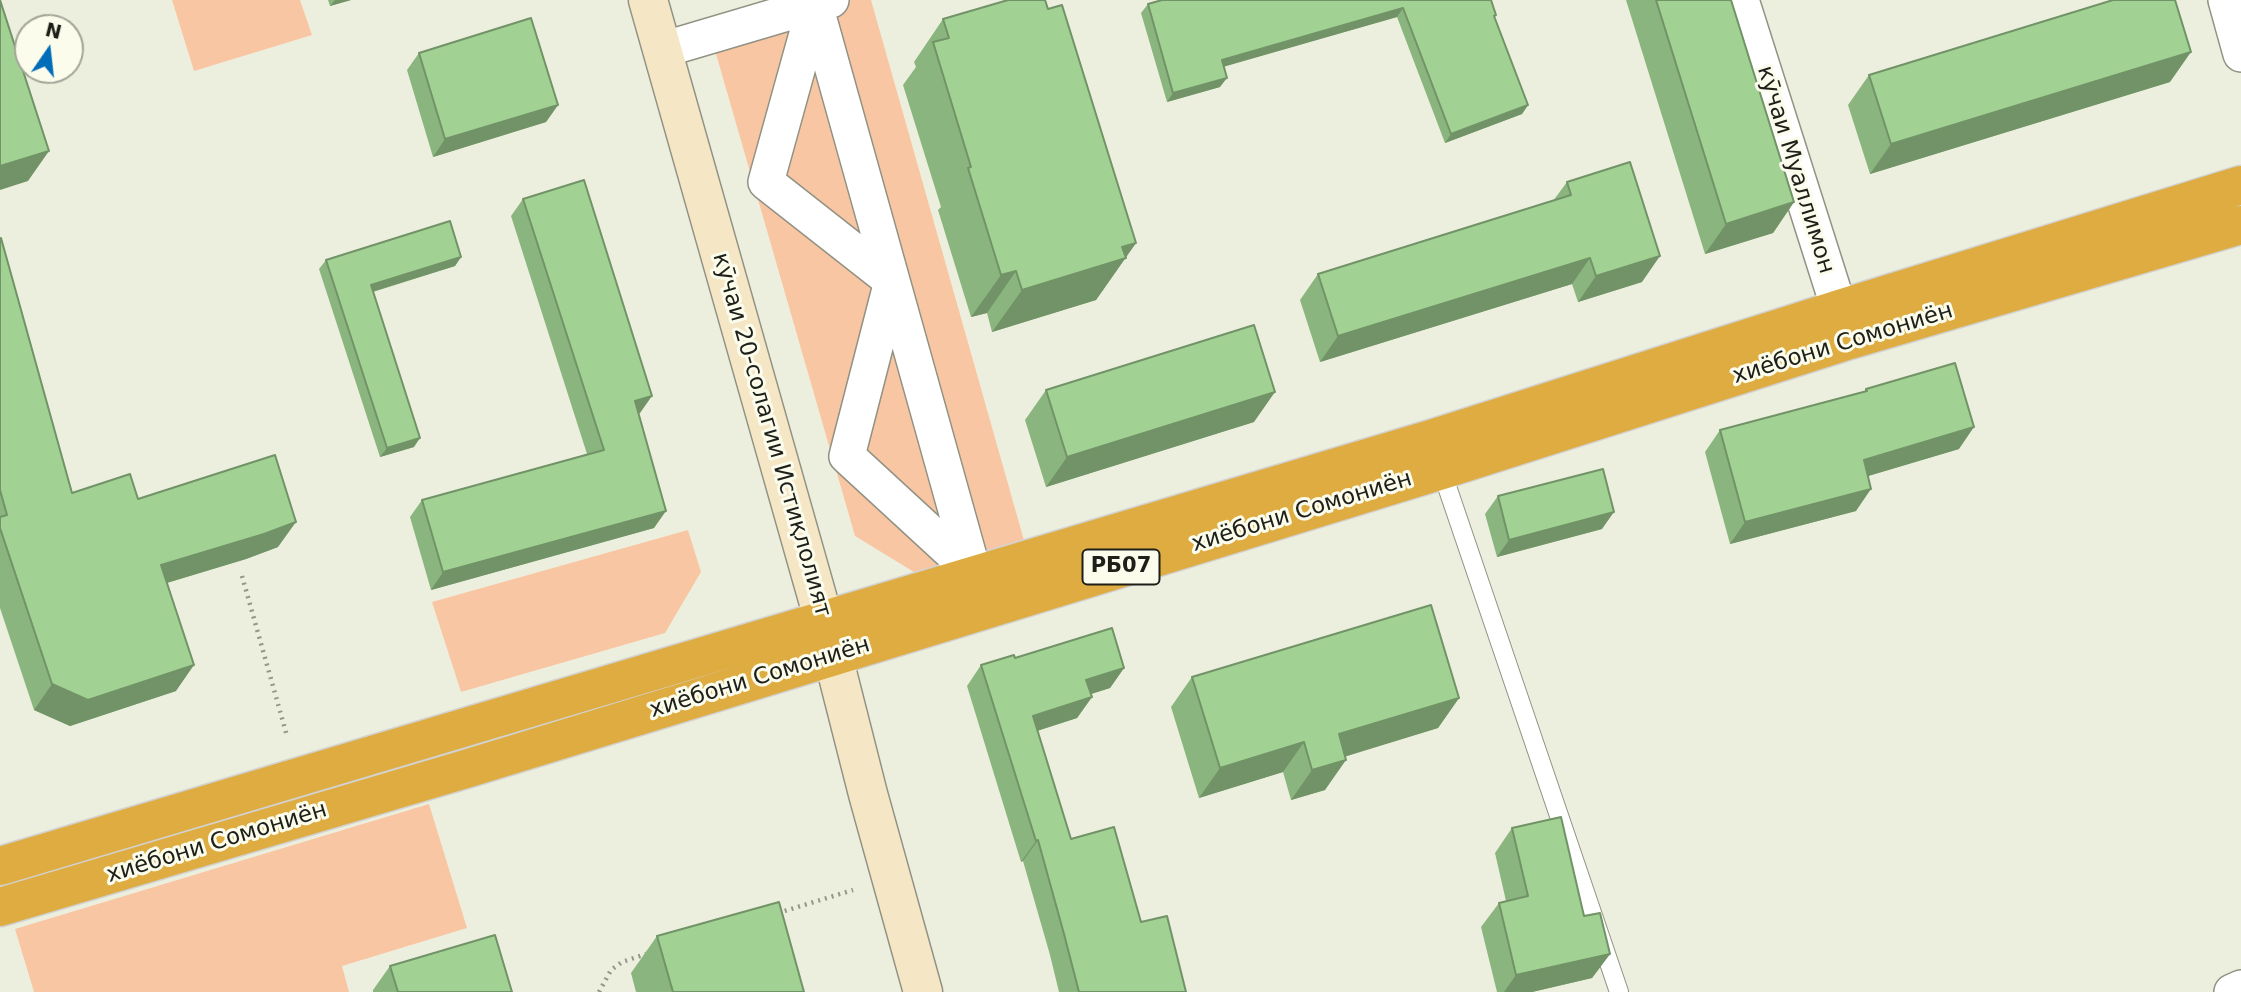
<!DOCTYPE html>
<meta charset="utf-8">
<style>
body{margin:0}
#map{position:relative;width:2241px;height:992px;overflow:hidden;background:#edefde;font-family:"DejaVu Sans",sans-serif}
canvas{display:block}
.north{position:absolute;left:14px;top:14px;width:70px;height:70px;box-sizing:border-box;background:#fbfcec;border:2px solid #a3a498;border-radius:50%;rotate:14deg;font-size:19px;font-weight:700;line-height:28px;text-align:center;color:#1e1f19}
.north::after{content:'';display:block;margin:auto;width:24px;height:32px;background:#016cb8;clip-path:polygon(50% 0,100% 100%,50% 72%,0 100%)}
</style>
<div id="map">
<canvas width="2241" height="992"></canvas>
<div class="north">N</div>
</div>
<script>
const c = document.querySelector('canvas').getContext('2d');
c.lineJoin = 'round';
function fillPath(path, color) {
  c.fillStyle = color;
  c.fill(path, 'evenodd');
}
function poly(rows) {
  const path = new Path2D();
  for (const r of rows) {
    path.moveTo(r[0], r[1]);
    for (let i = 2; i < r.length; i += 2) path.lineTo(r[i], r[i + 1]);
  }
  return path;
}
function strokePath(path, color, width, dash) {
  c.strokeStyle = color;
  c.lineWidth = width;
  c.lineCap = dash ? 'butt' : 'round';
  c.setLineDash(dash || []);
  c.stroke(path);
}
function write(font, color, halo, rows, align = 'center') {
  c.font = font + ' "DejaVu Sans",sans-serif';
  c.lineWidth = 6;
  c.setLineDash([]);
  c.textBaseline = 'middle';
  c.strokeStyle = halo;
  c.fillStyle = color;
  for (const [text, x, y, turn = 0] of rows) {
    c.save();
    c.translate(x, y);
    c.rotate((+turn || 0) * Math.PI / 180);
    c.textAlign = isNaN(turn) ? turn : align;
    if (halo) c.strokeText(text, 0, 0);
    c.fillText(text, 0, 0);
    c.restore();
  }
}
fillPath(poly([
 [172,0,300,0,312,35,194,71],
 [846,0,871,0,1029,558,932,583,855,536,712,40],
 [688,530,701,572,665,633,461,692,432,602],
 [429,804,467,928,342,966,349,992,34,992,15,929]
]), '#f9c6a4');
const lane = poly([
 [1440,466,1619,992]
]);
const street = poly([
 [1741,0,1848,337],
 [2226,0,2241,54],
 [815,5,766,182,892,281,847,456,973,572],
 [815,5,973,571],
 [662,50,831,0],
 [2232,992,2241,988]
]);
const secondary = poly([
 [648,0,824,621,868,794,923,992]
]);
const highway = poly([
 [0,866,1431,439,1839,309,2241,185],
 [0,907,469,768,1442,470,1850,340,2241,225]
]);
strokePath(lane, '#919283', 20);
strokePath(street, '#919283', 38);
strokePath(secondary, '#919283', 41);
strokePath(highway, '#d2d2d1', 41);
strokePath(poly([
 [242,576,287,736],
 [778,913,853,890],
 [599,992,611,970,622,962,646,954]
]), '#949689', 4.5, [2, 5]);
strokePath(lane, '#fff', 18);
strokePath(street, '#fff', 35);
strokePath(secondary, '#f5e6c6', 38);
strokePath(highway, '#deac41', 38);
fillPath(poly([
 [328,0,351,0,330,6],
 [1491,0,1496,15,1494,18,1528,105,1522,114,1445,143,1397,17,1224,66,1220,87,1167,102,1141,13,1148,4],
 [1626,0,1731,0,1794,202,1773,233,1705,254],
 [1048,9,1136,243,1096,300,992,332,987,313,971,317,938,210,941,207,903,85,916,67,914,62,943,19],
 [419,53,558,105,546,122,433,157,407,70],
 [1869,75,2170,82,1870,174,1848,105],
 [1567,182,1642,282,1578,302,1572,284,1320,362,1300,300,1318,274,1553,201],
 [523,199,640,413,639,413,654,528,431,590,410,517,422,500,587,454,511,216],
 [0,239,72,493,138,499,278,547,246,559,167,583,176,691,70,726,34,710,0,608],
 [461,257,455,266,373,292,414,447,380,457,319,269,326,260],
 [1866,389,1959,449,1868,476,1856,511,1730,544,1705,452,1720,430,1864,392],
 [1046,390,1254,422,1046,487,1025,420],
 [1498,496,1602,529,1497,557,1485,514],
 [1015,658,1124,668,1110,688,1091,694,1092,697,1077,718,1037,731,1071,839,1141,922,1186,992,1059,992,1050,955,1023,861,1021,862,967,686,981,665],
 [1192,677,1459,698,1438,728,1345,756,1325,790,1291,800,1283,772,1199,798,1171,707],
 [1512,828,1584,916,1610,954,1592,978,1532,992,1497,992,1481,927,1499,903,1506,901,1495,853],
 [657,936,804,992,636,992,631,973],
 [390,966,512,992,373,992,373,990]
]), '#8bb57e');
fillPath(poly([
 [335,0,351,0,330,6],
 [1403,8,1397,17,1216,69,1222,60],
 [2191,52,2170,82,1870,174,1891,144],
 [1227,78,1220,87,1167,102,1173,93],
 [558,105,546,122,433,157,445,139],
 [1528,105,1522,114,1445,143,1451,134],
 [49,151,28,181,0,190,0,166],
 [1794,202,1773,233,1705,254,1726,224],
 [1136,243,1096,300,992,332,1022,290,1122,247],
 [1660,256,1642,282,1578,302,1596,276],
 [461,257,455,266,365,294,371,285],
 [1590,258,1572,284,1320,362,1338,336],
 [1016,271,987,313,971,317,1001,275],
 [1275,392,1254,422,1046,487,1067,457],
 [652,396,640,413,623,418,635,401],
 [1974,427,1959,449,1848,482,1864,460],
 [420,438,414,447,380,457,387,448],
 [1871,489,1856,511,1730,544,1745,522],
 [666,511,654,528,431,590,443,572],
 [1614,512,1602,529,1497,557,1509,540],
 [296,522,278,547,246,559,143,590,161,565],
 [194,665,176,691,70,726,34,710,52,684],
 [1124,668,1110,688,1072,700,1086,680],
 [1092,697,1077,718,1018,737,1033,716],
 [1459,698,1438,728,1318,765,1339,734],
 [1304,742,1283,772,1199,798,1220,768],
 [1346,760,1325,790,1291,800,1312,770],
 [1038,840,1023,861,1021,862,1036,841],
 [1610,954,1592,978,1532,992,1504,992,1516,975]
]), '#719367');
const building = poly([
 [0,0,49,151,0,166,0,0],
 [1008,0,1045,0,1048,9,1062,5,1136,243,1122,247,1126,258,1022,290,1016,271,1001,275,968,168,971,167,933,42,949,38,943,19,1008,0],
 [1162,0,1491,0,1496,15,1494,16,1528,105,1451,134,1403,8,1222,60,1227,78,1173,93,1148,4,1162,0],
 [1656,0,1731,0,1794,202,1726,224,1656,0],
 [2113,0,2175,0,2191,52,1891,144,1869,75,2113,0],
 [531,18,558,105,445,139,419,53,531,18],
 [1630,162,1660,256,1596,276,1590,258,1338,336,1318,274,1571,195,1567,182,1630,162],
 [584,180,652,396,635,401,666,511,443,572,422,500,604,450,523,199,584,180],
 [450,221,461,257,371,285,420,438,387,448,326,260,450,221],
 [1,238,72,493,130,474,138,499,275,455,296,522,264,534,161,565,194,665,88,700,52,684,0,528,0,517,7,515,0,490,0,239,1,238],
 [1254,325,1275,392,1067,457,1046,390,1254,325],
 [1955,363,1974,427,1864,460,1871,489,1745,522,1720,430,1867,391,1866,389,1955,363],
 [1603,469,1614,512,1509,540,1498,496,1603,469],
 [1431,605,1459,698,1339,734,1346,760,1312,770,1304,742,1220,768,1192,677,1431,605],
 [1112,628,1124,668,1086,680,1092,697,1033,716,1071,839,1114,827,1141,922,1167,916,1186,992,1079,992,1064,934,1038,840,1036,841,981,665,1014,655,1015,658,1112,628],
 [1561,817,1584,916,1600,913,1610,954,1516,975,1499,903,1528,896,1512,828,1561,817],
 [779,902,804,992,673,992,657,936,779,902],
 [495,935,512,992,398,992,390,966,495,935]
]);
fillPath(building, '#a2d293');
strokePath(building, '#719367', 2);
for (const [x, y, w] of [
 [1121,567,77]
]) {
  const box = new Path2D();
  box.roundRect(x - w / 2, y - 17.5, w, 35, 5);
  c.fillStyle = '#fbfcec';
  c.fill(box);
  strokePath(box, '#1e1f19', 2);
}
write('bold 21px', '#1e1f19', null, [
 ["РБ07",1121,567]
]);
write('23px', '#1e1f19', '#fbfcec', [
 ["кӯчаи Муаллимон",1795,170,73],
 ["хиёбони Сомониён",1843,344,-17],
 ["кӯчаи 20-солагии Истиқлолият",771,435,74],
 ["хиёбони Сомониён",1302,512,-17],
 ["хиёбони Сомониён",760,678,-17],
 ["хиёбони Сомониён",217,843,-17]
]);
</script>
